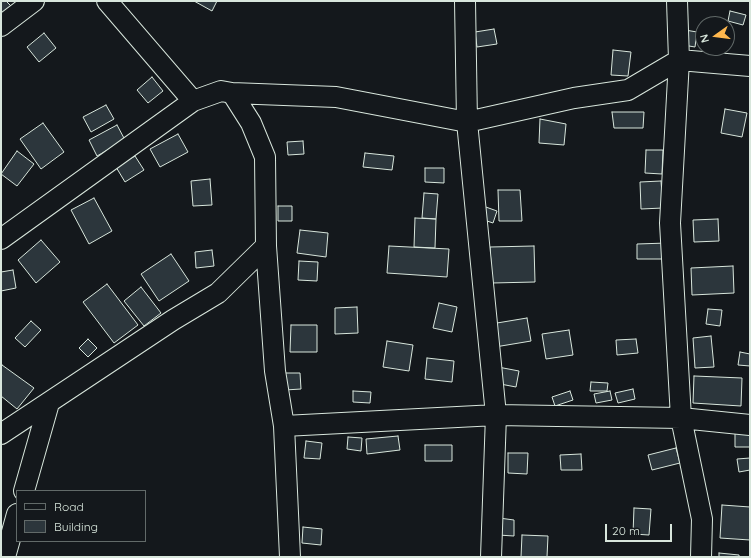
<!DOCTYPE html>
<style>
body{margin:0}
#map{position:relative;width:751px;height:558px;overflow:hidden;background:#14181c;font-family:Quicksand,sans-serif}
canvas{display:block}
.frame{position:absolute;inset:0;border:2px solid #d8e6dc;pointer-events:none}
.legend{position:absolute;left:16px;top:490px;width:130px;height:52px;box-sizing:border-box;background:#14181c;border:1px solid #626a69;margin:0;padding:5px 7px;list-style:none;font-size:12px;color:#d8e6dc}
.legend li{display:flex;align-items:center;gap:8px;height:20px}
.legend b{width:20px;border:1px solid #626a69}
.north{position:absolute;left:695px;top:16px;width:40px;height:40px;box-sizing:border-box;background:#14181c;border:1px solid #626a69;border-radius:50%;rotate:256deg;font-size:11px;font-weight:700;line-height:16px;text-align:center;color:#d8e6dc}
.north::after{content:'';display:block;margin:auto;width:14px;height:18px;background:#ffb74d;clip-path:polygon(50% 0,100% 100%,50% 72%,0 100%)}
.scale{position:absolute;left:605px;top:524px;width:67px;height:18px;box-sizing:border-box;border:2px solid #d8e6dc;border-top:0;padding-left:5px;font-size:12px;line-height:14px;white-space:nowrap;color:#d8e6dc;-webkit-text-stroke:3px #14181c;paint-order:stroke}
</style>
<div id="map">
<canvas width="751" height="558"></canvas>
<div class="frame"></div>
<ul class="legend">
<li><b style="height:5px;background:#14181c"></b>Road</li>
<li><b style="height:11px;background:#2c363c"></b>Building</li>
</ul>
<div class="north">N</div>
<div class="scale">20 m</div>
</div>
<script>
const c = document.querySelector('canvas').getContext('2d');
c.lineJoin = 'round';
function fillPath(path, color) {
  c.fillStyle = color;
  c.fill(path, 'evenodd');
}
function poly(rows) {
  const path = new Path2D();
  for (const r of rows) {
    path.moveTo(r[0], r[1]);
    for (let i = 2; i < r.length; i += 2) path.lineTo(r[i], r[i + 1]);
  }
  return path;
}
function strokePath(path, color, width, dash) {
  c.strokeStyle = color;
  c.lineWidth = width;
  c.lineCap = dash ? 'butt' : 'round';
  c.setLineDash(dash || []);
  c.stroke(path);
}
const building = poly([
 [1,1,6,1,11,6,1,16,1,1],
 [194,1,217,1,212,11,194,1],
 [730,11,746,15,743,25,728,21,730,11],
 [494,29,497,44,477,47,475,32,494,29],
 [685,30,697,32,695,47,683,45,685,30],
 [44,33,56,48,39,62,27,47,44,33],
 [613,50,631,52,628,76,611,75,613,50],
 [152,77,163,91,148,103,137,90,152,77],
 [106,105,114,119,91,132,83,117,106,105],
 [725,109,747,113,742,137,721,133,725,109],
 [612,112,644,112,643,128,614,128,612,112],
 [540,119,566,124,564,145,539,143,540,119],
 [43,123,64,152,41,169,20,139,43,123],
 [117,125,125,140,97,156,89,140,117,125],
 [178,134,188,152,160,167,150,149,178,134],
 [303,141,304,154,288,155,287,142,303,141],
 [646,150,663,150,662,174,645,173,646,150],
 [17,151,34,164,17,186,1,174,17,151],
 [365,153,394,156,392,170,363,167,365,153],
 [135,156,144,170,125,182,116,167,135,156],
 [425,168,444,168,444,183,425,182,425,168],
 [210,179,212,205,193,206,191,181,210,179],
 [661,181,663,208,641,209,640,182,661,181],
 [498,190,520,190,522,221,499,221,498,190],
 [424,193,438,194,436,219,422,218,424,193],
 [94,198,112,231,89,244,71,210,94,198],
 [278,206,292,206,292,221,278,221,278,206],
 [483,206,497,211,493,223,481,219,483,206],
 [415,218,436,219,435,248,414,247,415,218],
 [718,219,719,241,694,242,693,220,718,219],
 [300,230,328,233,326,257,297,253,300,230],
 [41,240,60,262,36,283,18,260,41,240],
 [667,243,668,259,637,259,637,244,667,243],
 [389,246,449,249,447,277,387,273,389,246],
 [534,246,535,282,492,283,490,247,534,246],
 [212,250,214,266,196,268,195,252,212,250],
 [171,254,189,281,159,301,141,274,171,254],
 [299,261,318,262,317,281,298,280,299,261],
 [733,266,734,293,692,295,691,268,733,266],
 [13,270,16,288,1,291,1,272,13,270],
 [107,284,138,325,114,343,83,302,107,284],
 [141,287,161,313,144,326,124,301,141,287],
 [439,303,457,307,452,332,433,328,439,303],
 [357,307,358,333,335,334,335,308,357,307],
 [708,309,722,310,720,326,706,324,708,309],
 [527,318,531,341,495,347,491,324,527,318],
 [31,321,41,330,25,347,15,338,31,321],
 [291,325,317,325,317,352,290,352,291,325],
 [569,330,573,355,546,359,542,334,569,330],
 [711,336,714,367,695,368,693,338,711,336],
 [88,339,97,348,88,357,79,348,88,339],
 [636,339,638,353,617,355,616,340,636,339],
 [387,341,413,345,409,371,383,367,387,341],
 [740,352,750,354,750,366,738,365,740,352],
 [427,358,454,361,452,382,425,379,427,358],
 [2,365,34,388,17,409,1,396,1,367,2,365],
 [498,367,519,371,516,387,495,383,498,367],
 [284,373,300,373,301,389,285,390,284,373],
 [694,376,742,378,741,406,693,403,694,376],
 [591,382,608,383,607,391,590,391,591,382],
 [633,389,635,399,618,403,615,393,633,389],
 [353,391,371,392,370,403,353,402,353,391],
 [570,391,573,400,555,406,552,397,570,391],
 [610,391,612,400,596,403,594,394,610,391],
 [735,427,750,427,750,447,735,447,735,427],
 [398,436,400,450,367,454,366,439,398,436],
 [348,437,362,438,361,451,347,449,348,437],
 [306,441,322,443,320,459,304,458,306,441],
 [425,445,452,445,452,461,425,461,425,445],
 [676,448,680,463,652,470,648,455,676,448],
 [508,453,528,453,527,474,508,473,508,453],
 [581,454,582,470,561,470,560,455,581,454],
 [750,458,750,470,739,472,737,459,750,458],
 [722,505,750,507,750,540,720,538,722,505],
 [634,508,651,509,649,535,633,534,634,508],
 [499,518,514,520,514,536,498,535,499,518],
 [303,527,322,529,321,545,302,543,303,527],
 [522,535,548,536,547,557,521,557,522,535],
 [719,553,739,555,739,557,719,557,719,553]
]);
fillPath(building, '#2c363c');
strokePath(building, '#d8e6dc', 1);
const street = poly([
 [107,1,193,101,221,91,232,93,336,97,467,122,574,98,628,90,679,60,750,66],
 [465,1,467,122,496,415,491,557],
 [677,1,679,60,670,223,681,418,702,519,701,557],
 [1,26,34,1],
 [232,93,251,123,265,157,266,246,275,371,284,426,290,557],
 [1,239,193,101],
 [284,426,496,415,681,418,750,425],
 [1,434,173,320,218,293,266,246],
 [24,491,49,403],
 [5,557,17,514]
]);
strokePath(street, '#d8e6dc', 22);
strokePath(street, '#14181c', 20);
</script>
